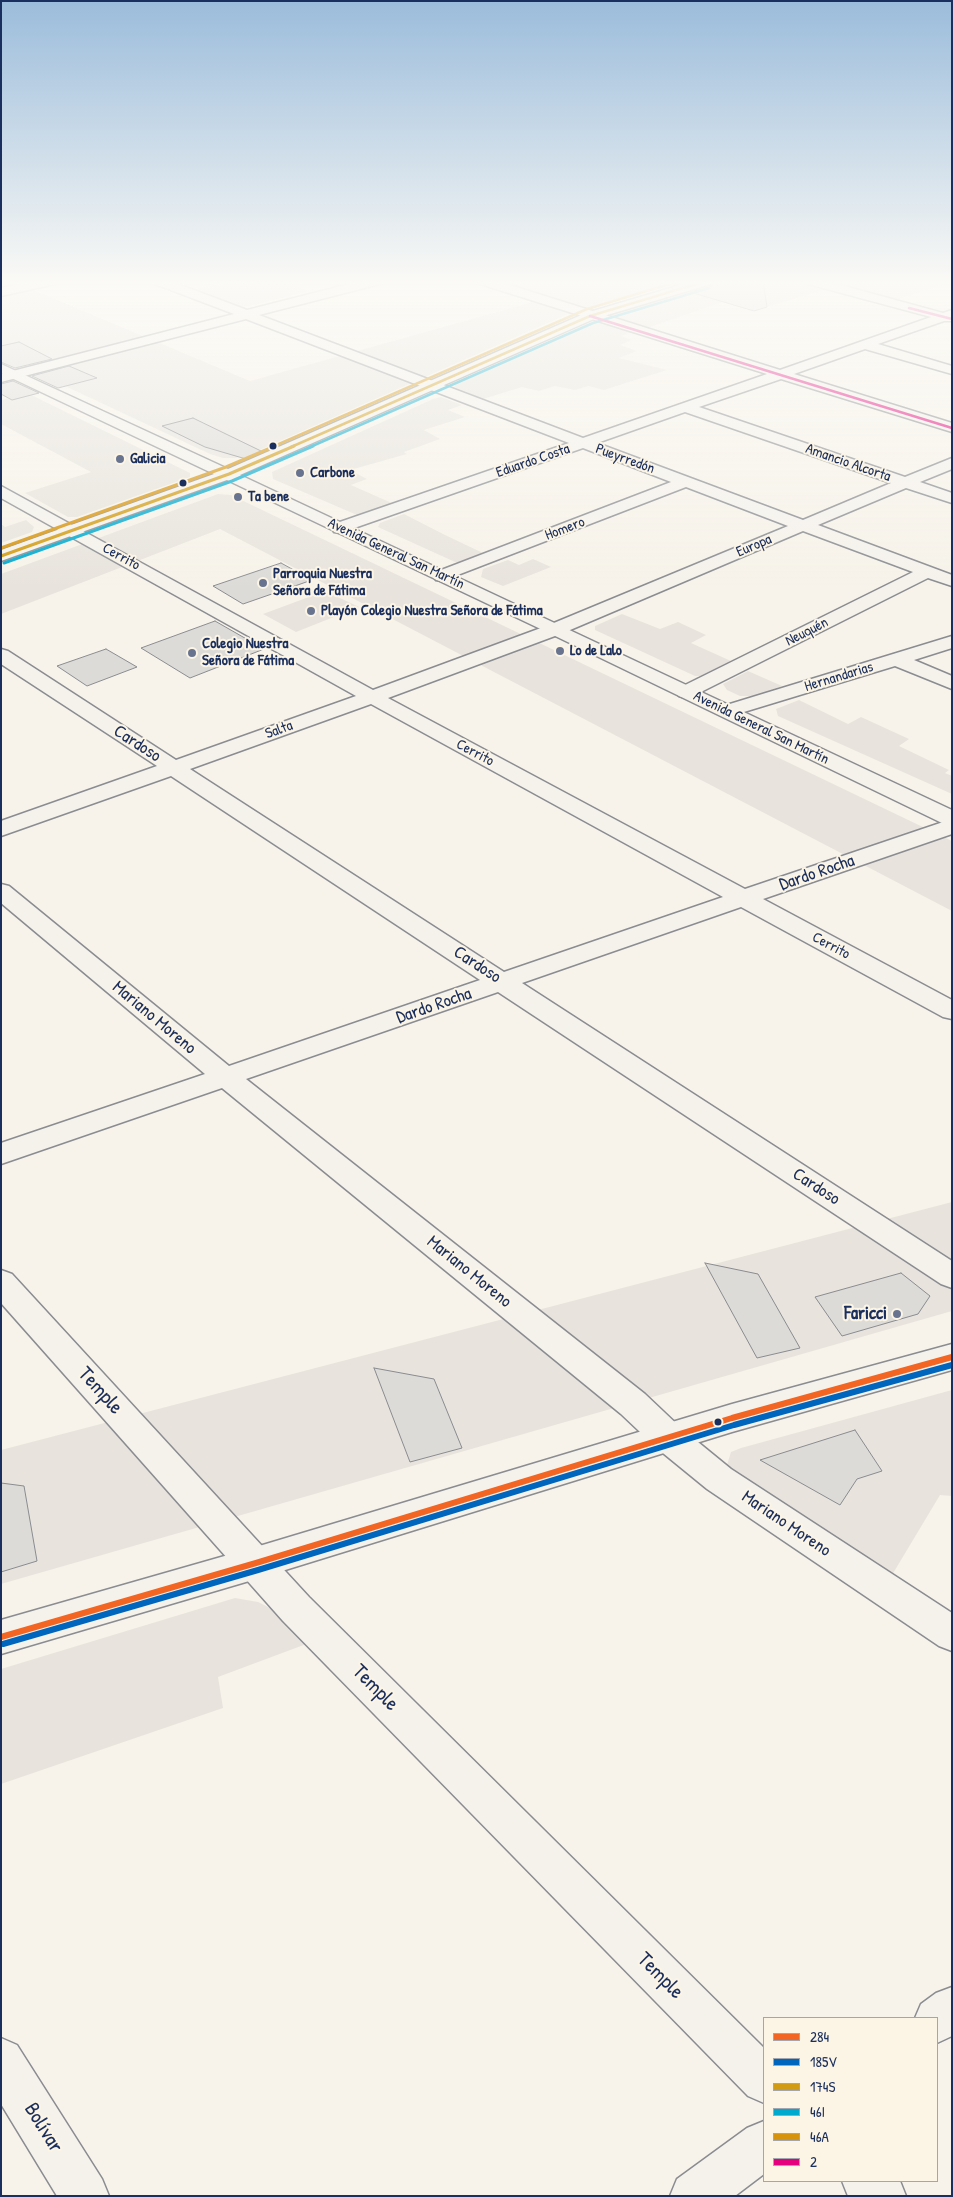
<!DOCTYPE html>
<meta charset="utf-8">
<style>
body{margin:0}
#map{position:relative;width:953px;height:2197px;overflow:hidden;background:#f7f3ea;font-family:"Patrick Hand",sans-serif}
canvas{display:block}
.frame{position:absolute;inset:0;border:2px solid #1b2f5e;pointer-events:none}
.legend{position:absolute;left:763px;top:2017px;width:175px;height:165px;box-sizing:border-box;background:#fcf5e5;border:1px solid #a2a6af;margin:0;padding:6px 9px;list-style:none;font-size:15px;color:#1b2f5e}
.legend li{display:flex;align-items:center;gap:10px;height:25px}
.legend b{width:25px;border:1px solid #a2a6af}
</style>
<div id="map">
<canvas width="953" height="2197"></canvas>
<div class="frame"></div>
<ul class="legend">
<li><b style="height:6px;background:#f26522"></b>284</li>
<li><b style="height:6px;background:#0065bd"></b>185V</li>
<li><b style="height:6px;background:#d19b13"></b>174S</li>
<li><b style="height:6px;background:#00a9ce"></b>46I</li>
<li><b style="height:6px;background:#d6940e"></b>46A</li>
<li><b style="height:6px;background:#e5007d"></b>2</li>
</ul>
</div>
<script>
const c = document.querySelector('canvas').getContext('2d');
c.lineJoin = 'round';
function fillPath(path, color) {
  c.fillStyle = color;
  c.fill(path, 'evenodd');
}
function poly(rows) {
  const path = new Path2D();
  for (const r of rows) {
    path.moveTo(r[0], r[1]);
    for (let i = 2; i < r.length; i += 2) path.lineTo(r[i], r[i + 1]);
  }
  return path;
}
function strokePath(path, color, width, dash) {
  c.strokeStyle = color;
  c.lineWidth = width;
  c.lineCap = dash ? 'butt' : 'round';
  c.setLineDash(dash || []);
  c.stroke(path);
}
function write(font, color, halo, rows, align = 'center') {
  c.font = font + ' "Patrick Hand",sans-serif';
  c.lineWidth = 4;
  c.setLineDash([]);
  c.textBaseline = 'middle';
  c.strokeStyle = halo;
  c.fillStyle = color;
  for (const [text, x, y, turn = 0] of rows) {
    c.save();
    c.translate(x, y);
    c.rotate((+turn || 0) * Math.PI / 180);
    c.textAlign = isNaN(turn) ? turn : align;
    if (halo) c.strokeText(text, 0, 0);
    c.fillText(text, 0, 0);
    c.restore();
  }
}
fillPath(poly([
 [1,281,12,281,250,381,547,298,514,286,533,281,681,281,568,314,246,456,235,458,223,458,210,454,1,356],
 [719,281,804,281,830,288,754,311,723,302,647,328,615,317,614,315,618,311],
 [849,281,951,281,893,301,835,286],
 [593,322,606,323,632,332,621,336,632,340,620,345,637,351,619,358,667,370,604,390,588,386,575,390,555,386,539,391,522,387,483,399,454,387,457,382],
 [1,384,9,384,190,473,190,477,77,517,68,517,25,493,91,472,1,424,1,400,9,398,1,394],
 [441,397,462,405,448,410,465,417,424,430,440,439,404,452,407,454,350,470,367,479,351,485,394,504,357,515,273,479,272,472,433,399],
 [218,494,231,495,952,841,952,911,220,529,1,614,1,574],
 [404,514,445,535,483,553,461,562,455,562,378,527,380,523],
 [26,520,34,527,32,532,1,543,1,524,5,527],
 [533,559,551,567,503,586,481,577,483,569,508,560,519,565],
 [325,591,359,607,296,632,263,614],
 [622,614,660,629,678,622,706,635,691,643,731,661,701,676,695,676,595,630,595,626],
 [748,671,782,686,756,696,740,696,727,690,723,684],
 [799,700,848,724,861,717,909,739,899,746,949,770,945,773,952,776,952,794,778,716,776,709],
 [952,1202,952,1311,1,1584,1,1450],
 [952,1390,952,1496,940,1495,889,1580,732,1473,727,1465,731,1452,741,1448],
 [235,1598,258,1602,270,1608,309,1643,218,1677,223,1708,1,1784,1,1669]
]), '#e8e4dd');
fillPath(poly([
 [248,281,254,281,253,284,246,284,251,286,262,283,260,281,282,281,309,291,250,306,235,306,192,290,218,284,235,286,249,282]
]), '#e6e2db');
const building = poly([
 [715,281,763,281,767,307,754,311,690,292,712,286,715,281],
 [19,342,52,359,15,368,1,362,1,346,19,342],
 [69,366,97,378,58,388,32,376,69,366],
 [13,381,39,393,12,400,1,394,1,384,13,381],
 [193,418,261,451,261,453,246,459,205,447,162,426,193,418],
 [281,563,312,580,243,604,213,586,281,563],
 [215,621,264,649,190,678,141,648,215,621],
 [106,649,137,667,87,686,57,666,106,649],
 [705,1263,758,1274,800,1348,757,1358,705,1263],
 [901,1273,930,1296,918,1314,842,1336,815,1297,901,1273],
 [374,1368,434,1379,462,1448,410,1462,374,1368],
 [855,1430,882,1471,857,1479,840,1505,760,1460,855,1430],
 [1,1483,24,1486,37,1561,1,1572,1,1483]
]);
fillPath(building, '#dddbd7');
strokePath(building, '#8a8c91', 1);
const street = poly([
 [34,281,57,281,55,284,1,296,1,288,34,281],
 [153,281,170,281,247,310,361,281,382,281,380,284,259,315,583,438,767,374,480,284,478,281,497,281,780,370,931,317,808,284,806,281,826,281,943,313,952,310,952,321,944,321,878,344,952,366,952,374,865,349,794,374,952,423,952,432,781,379,699,407,905,477,952,458,952,469,920,482,952,493,952,503,906,488,818,525,952,575,952,586,928,578,693,696,686,698,679,696,676,692,679,688,913,572,803,531,563,633,388,698,745,889,952,819,952,834,763,899,952,1000,952,1019,943,1017,741,907,522,983,952,1261,952,1288,941,1284,498,992,246,1079,645,1394,682,1429,731,1469,952,1613,952,1651,939,1646,707,1489,658,1449,621,1414,222,1088,1,1164,1,1143,205,1074,1,903,1,884,9,886,229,1066,480,980,171,776,1,836,1,821,157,766,1,664,1,649,8,651,176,760,356,696,1,498,1,486,373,690,549,625,788,526,686,487,442,581,436,580,433,576,436,572,671,482,583,448,340,533,334,532,332,528,334,524,569,443,246,319,1,382,1,374,234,314,155,284,153,281],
 [685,412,891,483,803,520,597,443,685,412],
 [371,704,723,897,504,972,190,769,371,704],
 [952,636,952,648,914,660,952,676,952,689,895,666,734,715,727,717,720,715,717,711,720,707,952,636],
 [1,1270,12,1274,309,1597,764,2048,764,2103,748,2096,283,1621,1,1303,1,1270],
 [952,1987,952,2036,937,2043,937,2018,915,2018,921,2004,936,1993,952,1987],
 [1,2038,17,2045,102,2179,109,2196,57,2196,1,2104,1,2038],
 [764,2121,764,2174,735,2196,670,2196,677,2179,747,2128,764,2121],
 [842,2181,900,2181,906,2196,848,2196,842,2181]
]);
const secondary = poly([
 [694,281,713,281,711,284,594,319,240,475,952,810,952,826,944,824,549,633,227,480,1,561,1,550,214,474,1,373,1,364,228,469,586,313,694,281],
 [952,1344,952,1370,732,1432,256,1579,1,1654,1,1620,256,1547,732,1404,952,1344]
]);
strokePath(street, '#8a8c91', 3);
strokePath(secondary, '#8a8c91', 3);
fillPath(street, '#f5f2ec');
fillPath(secondary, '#f5f2ec');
strokePath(poly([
 [1,1637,256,1563,732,1418,952,1357]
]), '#f26522', 6);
strokePath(poly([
 [3,1644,258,1570,734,1425,952,1365]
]), '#0065bd', 6);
strokePath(poly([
 [291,447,590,316,706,281]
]), '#d19b13', 2.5);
strokePath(poly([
 [1,556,229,474,294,446]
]), '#d19b13', 3);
strokePath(poly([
 [310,447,593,323,709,288]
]), '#00a9ce', 2.5);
strokePath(poly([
 [4,563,232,481,313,446]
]), '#00a9ce', 3);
strokePath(poly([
 [272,447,587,309,680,281]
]), '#d6940e', 2.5);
strokePath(poly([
 [1,548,226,467,275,446]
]), '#d6940e', 3);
strokePath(poly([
 [909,308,952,319],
 [590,316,952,428]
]), '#e5007d', 2.5);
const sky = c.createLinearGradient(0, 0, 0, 589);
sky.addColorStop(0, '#9bbcdb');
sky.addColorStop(0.48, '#fbfaf6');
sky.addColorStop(1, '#fbfaf600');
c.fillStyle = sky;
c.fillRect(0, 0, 953, 589);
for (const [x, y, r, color] of [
 [273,446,4.5,"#1b2f5e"],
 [120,459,5,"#68748f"],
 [300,473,5,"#68748f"],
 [183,483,4.5,"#1b2f5e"],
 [238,497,5,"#68748f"],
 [263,583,5,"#68748f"],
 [311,611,5,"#68748f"],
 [560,651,5,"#68748f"],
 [192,653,5,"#68748f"],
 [897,1314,5,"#68748f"],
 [718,1422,4.5,"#1b2f5e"]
]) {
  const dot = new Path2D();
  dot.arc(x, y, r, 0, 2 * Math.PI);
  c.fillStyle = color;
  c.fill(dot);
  strokePath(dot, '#fcf5e5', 2);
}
write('bold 15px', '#1b2f5e', '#fcf5e5', [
 ["Galicia",130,459],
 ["Carbone",310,473],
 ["Ta bene",248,497],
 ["Parroquia Nuestra",273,574],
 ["Señora de Fátima",273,591],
 ["Playón Colegio Nuestra Señora de Fátima",321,611],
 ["Colegio Nuestra",202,644],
 ["Señora de Fátima",202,661],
 ["Lo de Lalo",570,651]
], 'left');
write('15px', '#1b2f5e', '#fcf5e5', [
 ["Pueyrredón",625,459,20],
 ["Eduardo Costa",533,461,-19],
 ["Amancio Alcorta",848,463,19],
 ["Homero",565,529,-21],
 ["Europa",754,546,-23],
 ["Avenida General San Martín",396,554,25],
 ["Cerrito",121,557,29],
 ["Neuquén",807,632,-27],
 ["Hernandarias",839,677,-17],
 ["Avenida General San Martín",761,728,26],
 ["Salta",279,730,-20],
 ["Cerrito",475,753,28],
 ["Cerrito",831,946,28]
]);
write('18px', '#1b2f5e', '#fcf5e5', [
 ["Cardoso",137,744,33],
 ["Dardo Rocha",817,873,-19],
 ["Cardoso",477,965,33],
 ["Dardo Rocha",434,1006,-19],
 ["Mariano Moreno",154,1018,40],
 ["Cardoso",816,1187,33],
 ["Mariano Moreno",469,1272,39],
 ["Mariano Moreno",786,1524,34]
]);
write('bold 18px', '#1b2f5e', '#fcf5e5', [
 ["Faricci",887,1314]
], 'right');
write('21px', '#1b2f5e', '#fcf5e5', [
 ["Temple",100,1391,48],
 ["Temple",375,1688,45],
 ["Temple",660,1976,45],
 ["Bolívar",43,2128,58]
]);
</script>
